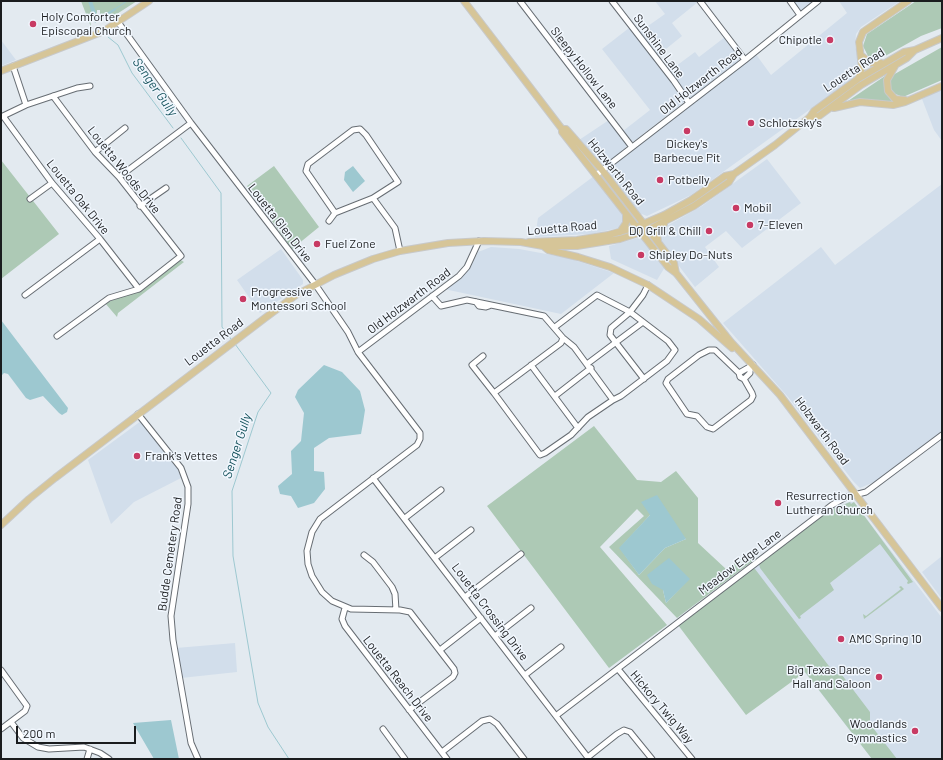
<!DOCTYPE html>
<style>
body{margin:0}
#map{position:relative;width:943px;height:760px;overflow:hidden;background:#e3eaf0;font-family:Barlow,sans-serif}
canvas{display:block}
.frame{position:absolute;inset:0;border:2px solid #1a1c1e;pointer-events:none}
.scale{position:absolute;left:16px;top:726px;width:120px;height:18px;box-sizing:border-box;border:2px solid #1a1c1e;border-top:0;padding-left:5px;font-size:12px;line-height:14px;white-space:nowrap;color:#1a1c1e;-webkit-text-stroke:3px #f1f7fe;paint-order:stroke}
</style>
<div id="map">
<canvas width="943" height="760"></canvas>
<div class="frame"></div>
<div class="scale">200 m</div>
</div>
<script>
const c = document.querySelector('canvas').getContext('2d');
c.lineJoin = 'round';
function fillPath(path, color) {
  c.fillStyle = color;
  c.fill(path, 'evenodd');
}
function poly(rows) {
  const path = new Path2D();
  for (const r of rows) {
    path.moveTo(r[0], r[1]);
    for (let i = 2; i < r.length; i += 2) path.lineTo(r[i], r[i + 1]);
  }
  return path;
}
function strokePath(path, color, width, dash) {
  c.strokeStyle = color;
  c.lineWidth = width;
  c.lineCap = dash ? 'butt' : 'round';
  c.setLineDash(dash || []);
  c.stroke(path);
}
function write(font, color, halo, rows, align = 'center') {
  c.font = font + ' Barlow,sans-serif';
  c.lineWidth = 3;
  c.setLineDash([]);
  c.textBaseline = 'middle';
  c.strokeStyle = halo;
  c.fillStyle = color;
  for (const [text, x, y, turn = 0] of rows) {
    c.save();
    c.translate(x, y);
    c.rotate((+turn || 0) * Math.PI / 180);
    c.textAlign = isNaN(turn) ? turn : align;
    if (halo) c.strokeText(text, 0, 0);
    c.fillText(text, 0, 0);
    c.restore();
  }
}
fillPath(poly([
 [655,1,698,2,672,23,682,36,656,57,638,33,665,14],
 [792,1,815,1,804,10,800,11],
 [839,1,900,1,861,27,856,34,855,46,860,61,859,72,855,77,691,195,647,216,639,213,608,174,609,169,755,53,771,75,847,13],
 [629,28,683,98,684,102,633,142,623,131,650,110,602,49],
 [725,37,739,56,738,62,693,97,687,97,668,72,695,52,699,57],
 [1,40,16,60,1,66],
 [942,89,942,141,934,130,922,99],
 [609,120,627,145,624,150,607,163,602,164,599,163,579,140],
 [767,159,801,203,742,248,726,231,705,247,719,267,695,287,660,241,661,231,665,227,702,206],
 [594,176,625,216,622,226,619,228,590,234,535,237,538,218],
 [942,184,942,433,886,477,860,488,853,481,788,397,723,323,821,247,835,265],
 [638,238,642,239,665,267,657,280,611,259,609,246],
 [491,247,519,249,568,258,614,273,561,314,444,289,470,269,478,252],
 [281,249,303,280,303,284,260,313,237,280],
 [141,421,169,456,183,477,134,502,111,524,88,460],
 [849,502,854,502,942,618,942,759,872,759,735,582,828,511],
 [942,556,942,599,922,572],
 [235,643,237,672,181,678,176,648]
]), '#d2deeb');
fillPath(poly([
 [81,1,137,1,109,19,102,15,100,16,100,10,97,10,97,14,90,17,91,27],
 [916,1,942,1,942,28,921,36,878,60,874,60,869,58,863,46,867,34],
 [942,47,942,80,903,97,893,93,890,90,890,79,893,75],
 [885,76,885,90,890,97,897,102,845,103],
 [1,160,59,234,1,279],
 [274,166,319,227,292,249,247,186],
 [179,259,184,262,118,313,117,317,105,303,142,289,173,266],
 [594,426,637,480,661,482,676,471,698,498,698,543,726,569,741,559,754,560,677,618,609,547,644,516,637,509,600,547,667,625,609,668,487,506],
 [650,515,686,539,665,548,639,575,620,548],
 [689,579,666,603,663,590],
 [850,502,851,504,854,502,913,582,908,584,907,583,908,581,880,544,830,583,834,590,800,616,801,618,799,619,760,568,759,564,828,511],
 [752,568,755,569,835,674,842,675,870,712,870,724,897,759,872,759,805,672,746,715,678,625],
 [901,586,904,589,864,619,863,614,866,616,901,589,899,587]
]), '#adc9b5');
fillPath(poly([
 [88,1,92,1,98,18,115,8,116,10,95,23],
 [353,166,365,181,353,192,344,180,345,172],
 [1,320,68,408,67,412,62,415,59,413,43,396,30,400,26,398,8,374,4,373,1,376],
 [324,365,342,372,360,391,365,410,363,423,361,434,329,438,314,448,314,471,324,472,325,489,314,503,298,508,291,496,280,494,278,486,292,474,291,451,301,441,304,413,295,397,298,390],
 [657,495,686,539,665,548,639,575,619,548,650,515,641,502],
 [669,558,690,579,666,603,663,590,652,584,647,575],
 [171,720,179,759,154,759,133,723]
]), '#9dc8d0');
strokePath(poly([
 [115,9,127,1],
 [108,37,118,45,132,73,173,128],
 [181,138,221,193,222,327,231,339],
 [235,344,271,393,258,412,232,491,233,556,258,703,268,727,289,759]
]), '#9dc8d0', 1);
const minor = poly([
 [520,1,632,147],
 [612,1,674,81,689,103],
 [700,1,745,60],
 [790,1,800,15],
 [118,22,191,123,315,284,348,332,358,352,420,433,420,439,417,445,320,519,312,532,307,551,308,564,312,576,322,592,332,601,351,609,400,610,410,612,454,669,455,673,453,677,409,710],
 [13,66,26,105],
 [90,86,77,88,26,105,3,116,52,183,100,239,139,289],
 [53,96,95,152,119,177,181,256,139,289,109,298,57,336],
 [95,152,125,128],
 [596,175,745,60,818,1],
 [119,177,191,123],
 [373,198,395,228,400,251],
 [30,199,52,183],
 [140,206,166,188],
 [329,221,335,213,373,198,398,182,366,135,360,129,353,130,308,164,306,171,335,213],
 [25,295,100,239],
 [432,296,441,306,467,300,544,316,563,338,574,347,613,400,621,396,667,361,675,350,668,341,630,312,643,295,648,285],
 [476,302,479,306,486,307,489,306],
 [555,327,597,295,630,312,611,328,610,335,644,379],
 [563,338,561,343,494,393,540,455,545,453,571,435,588,417,613,400],
 [358,352,459,276,467,267,479,241],
 [483,356,472,365,494,393],
 [587,364,643,322],
 [531,365,578,428],
 [750,368,750,373,744,379,740,377,739,373,753,365],
 [739,373,715,350,709,350,699,355,668,379,666,383,687,414,697,416,707,427,713,429,751,400,753,396,752,393,744,379],
 [555,396,591,368],
 [138,414,181,468,188,487,188,504,171,616,173,640,191,743,198,759],
 [373,478,589,759],
 [405,518,441,490],
 [364,555,373,562,392,587,395,594,396,610],
 [436,557,471,530],
 [465,597,521,554],
 [345,608,342,619,345,626,447,759],
 [495,636,531,608],
 [440,650,481,618],
 [618,669,692,759],
 [1,670,27,706,25,711,1,729],
 [525,675,561,647],
 [557,715,832,505,846,497,866,492,942,435],
 [11,722,23,738,38,747,49,749,84,747,100,753,109,759],
 [383,729,405,759],
 [442,752,482,721,490,719,497,724,524,759],
 [588,757,617,734,624,730,630,732,652,759],
 [87,759,90,749]
]);
const major = poly([
 [464,1,562,129,562,132,668,267,676,273,731,342,780,395,942,608],
 [862,56,870,63,881,63],
 [895,66,887,80,888,91,895,99,905,100],
 [1,71,104,31,149,1],
 [858,79,862,68,859,42,863,32,908,1],
 [834,108,860,102,893,105,905,102,942,86],
 [810,117,819,116,861,85,907,58,915,50],
 [562,129,566,129,602,170,674,263,676,273],
 [620,232,626,223,626,214],
 [529,242,577,240,608,235,636,227,664,215,691,200,725,176,734,174,775,145,810,117,814,111,858,79,904,52,915,50,942,38],
 [658,242,657,233,664,224],
 [543,246,548,250,578,257,610,267,648,285,699,319,732,348],
 [1,525,29,499,55,478,265,318,296,295,334,275,373,259,400,251,448,243,484,241,521,242,543,246,577,246,620,239,648,230,694,206,729,182,734,174]
]);
strokePath(minor, '#676d73', 7);
strokePath(major, '#c8c9c9', 8);
strokePath(minor, '#fff', 5);
strokePath(major, '#d6c598', 6);
for (const [x, y, r, color] of [
 [33,24,4,"#c83a63"],
 [830,40,4,"#c83a63"],
 [751,123,4,"#c83a63"],
 [687,131,4,"#c83a63"],
 [660,180,4,"#c83a63"],
 [736,208,4,"#c83a63"],
 [750,225,4,"#c83a63"],
 [709,231,4,"#c83a63"],
 [317,244,4,"#c83a63"],
 [641,255,4,"#c83a63"],
 [243,299,4,"#c83a63"],
 [137,456,4,"#c83a63"],
 [778,503,4,"#c83a63"],
 [841,639,4,"#c83a63"],
 [879,677,4,"#c83a63"],
 [915,731,4,"#c83a63"]
]) {
  const dot = new Path2D();
  dot.arc(x, y, r, 0, 2 * Math.PI);
  c.fillStyle = color;
  c.fill(dot);
  strokePath(dot, '#f1f7fe', 1.5);
}
write('12px', '#1a1c1e', '#f1f7fe', [
 ["Holy Comforter",41,17],
 ["Episcopal Church",41,31],
 ["Chipotle",822,40,"right"],
 ["Schlotzsky's",759,123],
 ["Dickey's",687,144,"center"],
 ["Barbecue Pit",687,158,"center"],
 ["Potbelly",668,180],
 ["Mobil",744,208],
 ["7-Eleven",758,225],
 ["DQ Grill & Chill",701,231,"right"],
 ["Fuel Zone",325,244],
 ["Shipley Do-Nuts",649,255],
 ["Progressive",251,292],
 ["Montessori School",251,306],
 ["Frank's Vettes",145,456],
 ["Resurrection",786,496],
 ["Lutheran Church",786,510],
 ["AMC Spring 10",849,639],
 ["Big Texas Dance",871,670,"right"],
 ["Hall and Saloon",871,684,"right"],
 ["Woodlands",907,724,"right"],
 ["Gymnastics",907,738,"right"]
], 'left');
write('12px', '#1a1c1e', '#f1f7fe', [
 ["Sunshine Lane",659,46,53],
 ["Sleepy Hollow Lane",584,68,52],
 ["Louetta Road",854,70,-33],
 ["Old Holzwarth Road",701,81,-38],
 ["Louetta Woods Drive",124,170,51],
 ["Holzwarth Road",616,172,51],
 ["Louetta Oak Drive",78,197,51],
 ["Louetta Glen Drive",280,223,52],
 ["Louetta Road",562,228,-5],
 ["Old Holzwarth Road",409,301,-37],
 ["Louetta Road",214,342,-37],
 ["Holzwarth Road",822,431,53],
 ["Budde Cemetery Road",170,554,-82],
 ["Meadow Edge Lane",740,562,-37],
 ["Louetta Crossing Drive",490,612,53],
 ["Louetta Reach Drive",398,679,52],
 ["Hickory Twig Way",662,707,50]
]);
write('italic 13px', '#18545e', '#f1f7fe', [
 ["Senger Gully",155,87,55],
 ["Senger Gully",237,446,-72]
]);
</script>
